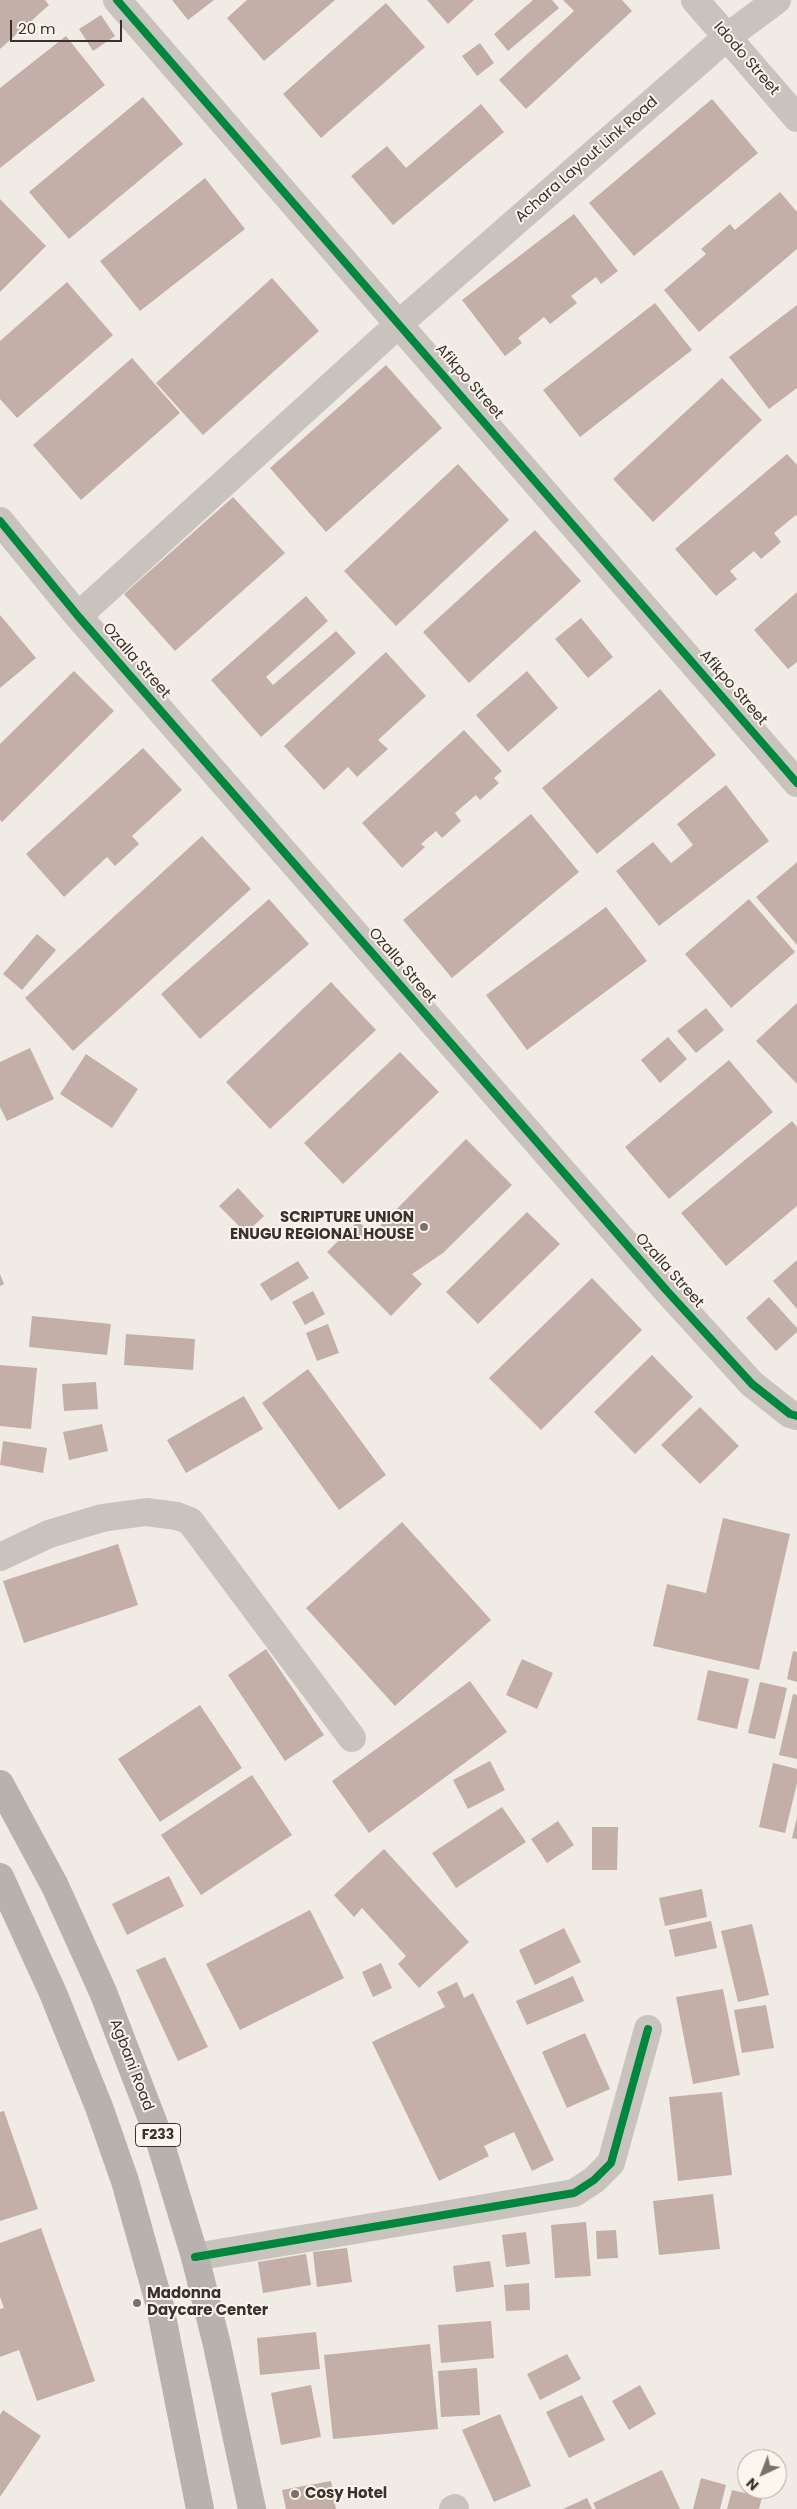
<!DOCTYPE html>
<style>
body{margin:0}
#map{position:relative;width:797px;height:2509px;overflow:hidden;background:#f0ebe5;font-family:Poppins,sans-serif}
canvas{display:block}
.north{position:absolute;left:737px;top:2449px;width:50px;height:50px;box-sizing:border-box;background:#fbf5ee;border:1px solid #aea6a0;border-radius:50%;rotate:223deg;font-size:14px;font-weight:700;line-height:20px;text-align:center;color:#3b302b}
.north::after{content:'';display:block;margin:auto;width:18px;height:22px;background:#7a716c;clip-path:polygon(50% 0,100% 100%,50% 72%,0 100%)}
.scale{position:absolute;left:10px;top:20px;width:112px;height:22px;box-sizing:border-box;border:2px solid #3b302b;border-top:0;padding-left:6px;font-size:15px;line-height:18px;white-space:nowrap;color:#3b302b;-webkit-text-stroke:4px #fbf5ee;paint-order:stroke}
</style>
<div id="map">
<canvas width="797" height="2509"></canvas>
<div class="north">N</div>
<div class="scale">20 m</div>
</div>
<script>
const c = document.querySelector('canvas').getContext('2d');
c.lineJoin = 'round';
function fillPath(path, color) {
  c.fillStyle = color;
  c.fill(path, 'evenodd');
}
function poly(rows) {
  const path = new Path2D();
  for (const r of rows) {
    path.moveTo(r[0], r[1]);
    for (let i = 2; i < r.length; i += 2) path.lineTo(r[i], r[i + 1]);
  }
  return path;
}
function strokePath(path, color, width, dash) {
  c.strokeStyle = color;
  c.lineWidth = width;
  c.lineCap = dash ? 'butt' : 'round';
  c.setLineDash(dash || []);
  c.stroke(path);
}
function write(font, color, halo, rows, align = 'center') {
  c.font = font + ' Poppins,sans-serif';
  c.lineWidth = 4;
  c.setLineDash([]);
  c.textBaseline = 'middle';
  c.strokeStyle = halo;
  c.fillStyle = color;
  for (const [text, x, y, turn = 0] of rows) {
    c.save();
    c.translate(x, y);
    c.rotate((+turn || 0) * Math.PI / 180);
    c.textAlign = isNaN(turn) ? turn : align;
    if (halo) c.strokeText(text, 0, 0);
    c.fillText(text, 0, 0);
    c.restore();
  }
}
fillPath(poly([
 [0,0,45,0,49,5,0,49],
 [172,0,214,0,188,20],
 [247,0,335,0,264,61,227,18],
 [427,0,474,0,448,24],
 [533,0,552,0,559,8,508,51,494,34],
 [563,0,622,0,632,11,526,109,499,80,574,11],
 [386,3,425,47,321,138,283,94],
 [101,15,115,36,93,51,79,29],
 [66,36,105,85,0,168,0,88],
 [480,43,494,63,477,76,462,56],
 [143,97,183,144,69,239,29,192],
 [712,99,758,153,634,256,589,203],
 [481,104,504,132,393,225,351,176,387,146,406,168],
 [205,178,245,229,140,311,100,261],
 [780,192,797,212,797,249,699,332,664,290,706,254,701,249,730,224,735,230],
 [0,199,46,246,0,292],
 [574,214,618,271,601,284,596,277,571,296,577,303,550,324,544,317,518,338,522,343,505,356,462,300],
 [272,278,319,331,203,435,156,383],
 [67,282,113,335,17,418,0,399,0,341],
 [655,303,692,350,580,437,543,390],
 [797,305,797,388,769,409,729,357],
 [132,358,180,413,81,500,33,445],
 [386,365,442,428,326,532,270,468],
 [722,378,762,420,653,522,613,479],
 [787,454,797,465,797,517,796,515,774,533,781,542,761,559,754,551,730,571,737,579,716,596,675,549],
 [458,464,509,520,396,626,344,571],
 [233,497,285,553,175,651,124,594],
 [535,530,581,581,469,683,423,632],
 [797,592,797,662,788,669,754,630],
 [306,596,328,621,266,677,273,685,336,631,356,653,261,737,211,680],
 [0,615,36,658,0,688],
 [581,618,613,657,588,678,555,639],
 [386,652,426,696,378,740,388,749,357,777,348,767,324,790,284,746],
 [74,671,114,711,2,822,0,820,0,744],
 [527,671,558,708,508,752,476,715],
 [660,689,716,755,597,854,542,788],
 [464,730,502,771,494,778,499,783,480,800,476,795,455,813,461,821,442,838,436,831,421,844,425,847,402,868,362,823],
 [143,748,182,790,132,836,139,844,115,866,107,857,64,897,26,854],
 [726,785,769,841,659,926,616,871,653,842,671,863,693,845,677,824],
 [531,814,579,872,452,978,403,920],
 [202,836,251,889,73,1051,25,998],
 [797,862,797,945,756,897],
 [269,899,309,944,200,1039,161,994],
 [749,899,795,952,731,1008,685,954],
 [606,907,647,961,527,1050,486,995],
 [37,934,56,950,22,990,3,974],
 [331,982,376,1030,270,1129,226,1082],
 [797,1003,797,1084,756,1041],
 [706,1008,724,1030,696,1053,677,1031],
 [668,1037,687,1059,660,1083,641,1060],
 [30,1048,54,1099,7,1121,0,1107,0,1062],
 [400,1052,439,1092,343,1184,304,1143],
 [86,1054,138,1089,112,1128,60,1094],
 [729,1060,773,1112,669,1199,625,1147],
 [792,1121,797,1127,797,1206,726,1266,681,1213],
 [466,1139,512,1185,443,1253,412,1274,422,1284,391,1316,327,1252,358,1221,372,1234],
 [238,1188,264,1216,246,1233,219,1206],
 [527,1212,560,1244,478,1324,446,1292],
 [797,1260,797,1309,773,1281],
 [298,1261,309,1278,271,1301,260,1284],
 [0,1274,4,1284,0,1286],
 [592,1278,642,1330,541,1430,489,1378],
 [313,1291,325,1314,305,1325,292,1302],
 [769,1297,797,1328,797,1332,776,1351,746,1318],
 [32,1316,111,1324,107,1355,29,1347],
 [328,1324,339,1353,317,1361,306,1333],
 [126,1334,195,1339,193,1370,124,1365],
 [652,1355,693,1397,635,1454,594,1412],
 [0,1365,37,1368,31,1429,0,1426],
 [308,1369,386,1475,339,1510,262,1403],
 [96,1382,98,1409,64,1411,62,1384],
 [244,1396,263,1429,186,1473,167,1440],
 [700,1407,739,1446,700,1484,661,1445],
 [102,1424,108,1451,69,1460,63,1432],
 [3,1441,47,1448,43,1473,0,1465],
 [723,1518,790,1534,759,1670,653,1646,667,1584,706,1593],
 [402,1522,491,1620,395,1706,306,1608],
 [118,1544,138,1605,24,1643,3,1581],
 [266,1649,324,1735,285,1761,228,1675],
 [793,1651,797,1652,797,1682,787,1679],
 [522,1659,553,1673,537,1709,506,1695],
 [708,1670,749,1679,737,1729,697,1720],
 [470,1681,507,1732,369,1833,332,1781],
 [760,1682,787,1688,775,1739,748,1733],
 [793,1694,797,1695,797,1759,779,1755],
 [200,1705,242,1768,160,1822,118,1759],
 [490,1761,505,1790,468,1809,453,1780],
 [773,1763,797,1769,797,1783,785,1833,759,1827],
 [252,1775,292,1835,201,1895,161,1835],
 [502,1807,526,1842,456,1888,432,1853],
 [797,1817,797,1839,792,1838],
 [558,1821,574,1845,547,1863,531,1839],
 [592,1827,618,1827,617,1870,592,1870],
 [384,1849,469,1942,419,1988,398,1964,406,1956,362,1908,354,1917,334,1895],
 [169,1876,184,1906,127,1935,112,1904],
 [702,1889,707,1917,665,1926,659,1898],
 [310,1910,344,1978,240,2030,206,1964],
 [711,1921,717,1948,675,1957,669,1930],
 [752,1924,769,1995,738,2002,721,1931],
 [564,1928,581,1962,535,1985,519,1950],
 [165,1957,208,2047,178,2061,136,1970],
 [381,1963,392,1988,373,1997,362,1972],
 [573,1976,584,2001,527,2025,516,2001],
 [457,1982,464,1998,473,1993,554,2160,532,2171,514,2132,484,2146,489,2156,439,2181,372,2042,445,2007,437,1992],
 [723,1989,740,2075,693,2084,676,1997],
 [766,2005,774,2048,742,2053,734,2010],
 [585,2033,610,2089,567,2108,542,2052],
 [722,2092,732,2175,678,2181,669,2097],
 [4,2111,38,2209,0,2221,0,2112],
 [713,2194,720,2249,659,2255,653,2201],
 [586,2222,591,2276,555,2278,551,2225],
 [41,2228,95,2381,37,2401,19,2350,0,2357,0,2309,4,2308,0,2297,0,2243],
 [616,2230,618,2258,597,2259,596,2231],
 [526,2232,530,2264,506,2267,502,2235],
 [347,2248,352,2282,317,2287,313,2252],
 [306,2254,311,2285,263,2293,258,2262],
 [490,2261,494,2287,456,2292,453,2266],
 [529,2283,530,2310,506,2311,504,2285],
 [491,2321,494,2358,441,2363,438,2325],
 [316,2332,320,2369,260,2375,257,2338],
 [430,2344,438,2429,333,2439,324,2355],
 [567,2354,581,2379,540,2400,527,2374],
 [477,2368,480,2415,441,2417,438,2371],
 [311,2385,321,2437,281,2445,271,2393],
 [640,2385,656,2414,629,2430,612,2401],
 [582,2395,605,2440,569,2458,546,2412],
 [3,2410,41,2436,0,2497,0,2415],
 [500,2414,531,2486,494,2502,462,2430],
 [662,2470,680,2509,596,2509,593,2503],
 [701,2478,726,2485,720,2509,693,2509],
 [331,2481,336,2509,286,2509,282,2490],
 [732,2490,762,2497,759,2509,727,2509],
 [587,2498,592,2509,563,2509]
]), '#c3afa7');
strokePath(poly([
 [117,0,797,783],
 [695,0,797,118],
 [0,521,78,616,667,1291,752,1384,790,1414,797,1416],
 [78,616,400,323,727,37,777,0],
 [0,1557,49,1534,102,1518,146,1512,177,1516,190,1521,352,1738],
 [195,2257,574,2193,594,2180,611,2163,648,2029],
 [453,2509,455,2508]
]), '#c9c3be', 28);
strokePath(poly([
 [0,1784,55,1886,103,1992,157,2132,195,2257,217,2345,252,2509],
 [0,1877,53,1993,99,2107,125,2181,160,2306,200,2509]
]), '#b8b1ad', 28);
strokePath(poly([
 [117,0,797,783],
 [0,521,78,616,667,1291,752,1384,790,1414,797,1416],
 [195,2257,574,2193,594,2180,611,2163,648,2029]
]), '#00873e', 8);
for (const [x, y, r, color] of [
 [424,1227,5,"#7a716c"],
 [137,2303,5,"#7a716c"],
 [295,2494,5,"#7a716c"]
]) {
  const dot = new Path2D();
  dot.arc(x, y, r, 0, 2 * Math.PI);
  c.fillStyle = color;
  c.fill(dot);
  strokePath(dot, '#fbf5ee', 2);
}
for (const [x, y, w] of [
 [158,2135,45]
]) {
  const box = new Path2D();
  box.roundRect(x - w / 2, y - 11.5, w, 23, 4);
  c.fillStyle = '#fbf5ee';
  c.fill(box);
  strokePath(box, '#3b302b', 1);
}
write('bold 14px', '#3b302b', null, [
 ["F233",158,2135]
]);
write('15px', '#3b302b', '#fbf5ee', [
 ["Idodo Street",746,59,49],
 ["Achara Layout Link Road",587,160,-41],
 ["Afikpo Street",469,382,49],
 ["Ozalla Street",136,661,49],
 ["Afikpo Street",733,688,49],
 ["Ozalla Street",402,966,49],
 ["Ozalla Street",669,1271,48],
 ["Agbani Road",131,2065,69]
]);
write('bold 15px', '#3b302b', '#fbf5ee', [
 ["SCRIPTURE UNION",414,1218,"right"],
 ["ENUGU REGIONAL HOUSE",414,1235,"right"],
 ["Madonna",147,2294],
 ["Daycare Center",147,2311],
 ["Cosy Hotel",305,2494]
], 'left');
</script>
